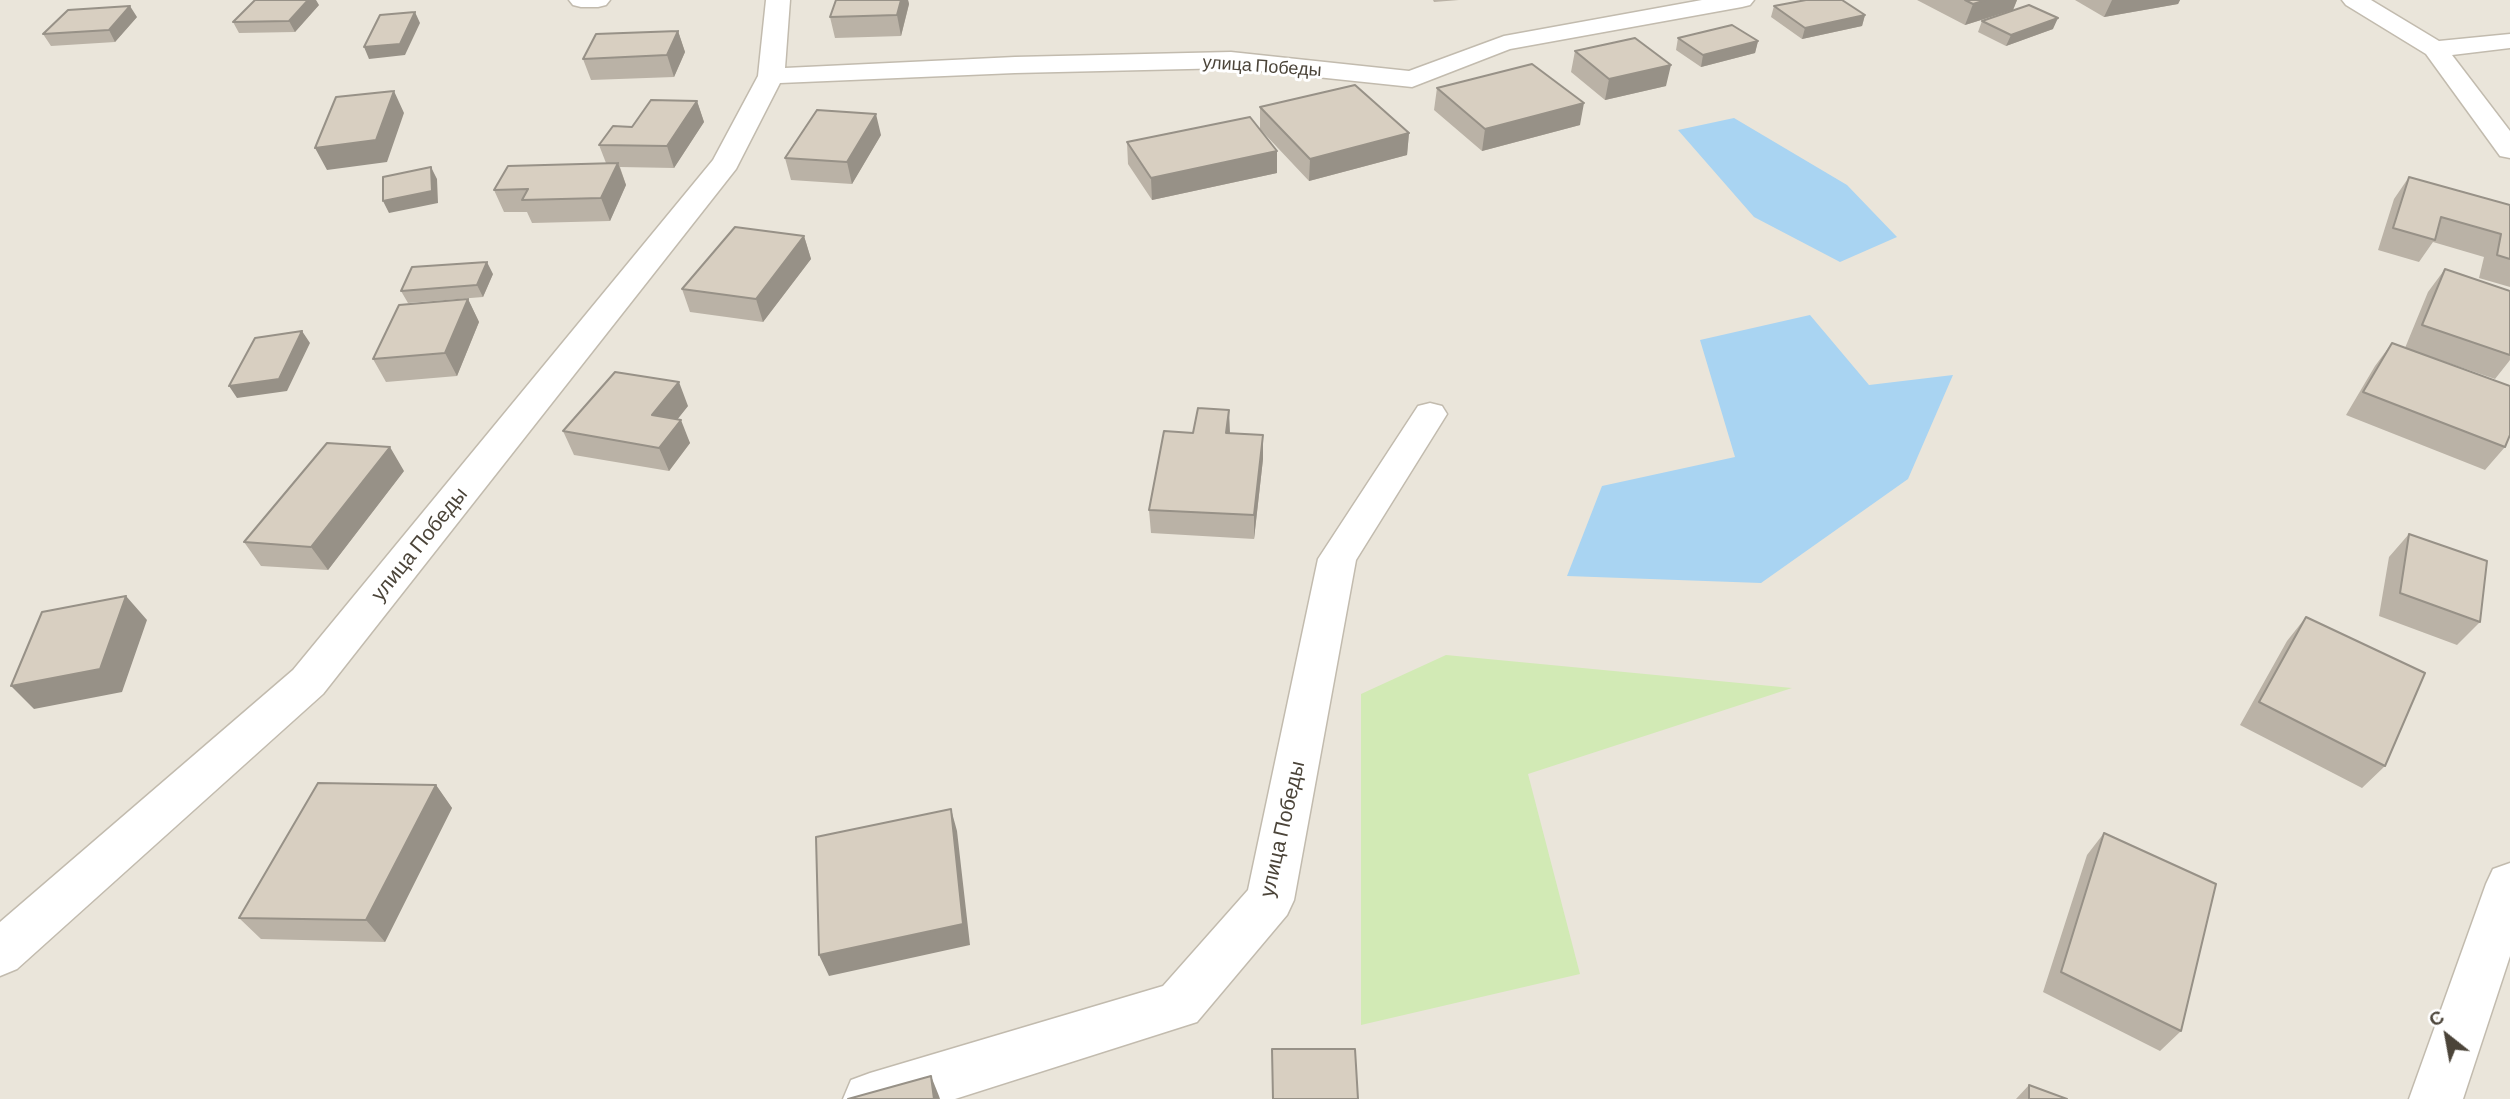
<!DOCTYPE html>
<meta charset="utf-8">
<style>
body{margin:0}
#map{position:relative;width:2510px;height:1099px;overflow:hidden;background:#f6f3ec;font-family:Barlow,sans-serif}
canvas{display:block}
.north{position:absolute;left:2412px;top:1001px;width:70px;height:70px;-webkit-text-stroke:5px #fff;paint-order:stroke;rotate:329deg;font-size:19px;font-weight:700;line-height:28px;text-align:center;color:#4b4439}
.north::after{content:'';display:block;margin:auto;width:24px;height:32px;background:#4b4439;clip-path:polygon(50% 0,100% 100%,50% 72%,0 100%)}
</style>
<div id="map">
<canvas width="2510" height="1099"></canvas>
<div class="north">С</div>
</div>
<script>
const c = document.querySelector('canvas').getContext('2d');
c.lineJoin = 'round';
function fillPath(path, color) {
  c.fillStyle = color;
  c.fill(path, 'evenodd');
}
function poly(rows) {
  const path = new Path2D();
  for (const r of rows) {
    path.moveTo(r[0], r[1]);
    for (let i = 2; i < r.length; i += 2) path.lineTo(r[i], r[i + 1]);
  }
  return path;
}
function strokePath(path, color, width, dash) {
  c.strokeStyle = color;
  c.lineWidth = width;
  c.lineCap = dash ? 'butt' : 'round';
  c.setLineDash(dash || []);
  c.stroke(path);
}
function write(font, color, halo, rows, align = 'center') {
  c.font = font + ' Barlow,sans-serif';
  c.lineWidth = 6;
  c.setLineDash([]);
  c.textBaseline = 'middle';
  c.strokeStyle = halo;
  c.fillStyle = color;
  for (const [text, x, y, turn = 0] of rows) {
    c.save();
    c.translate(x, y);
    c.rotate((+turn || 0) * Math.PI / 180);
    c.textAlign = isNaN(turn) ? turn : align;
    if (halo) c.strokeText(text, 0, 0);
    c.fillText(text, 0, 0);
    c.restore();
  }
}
fillPath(poly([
 [0,0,2510,0,2510,1099,0,1099]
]), '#eae5da');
fillPath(poly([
 [1446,655,1792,688,1528,774,1580,974,1361,1025,1361,694]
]), '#d2eab5');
fillPath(poly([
 [1734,118,1847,185,1897,237,1840,262,1754,217,1678,130],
 [1810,315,1869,385,1953,375,1908,479,1761,583,1567,576,1602,486,1735,457,1700,340]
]), '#a9d4f2');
const street = poly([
 [569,0,610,0,606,5,598,7,581,7,573,5,569,0],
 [766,0,790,0,785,68,1015,57,1231,52,1409,71,1504,36,1702,0,1754,0,1750,5,1742,7,1510,49,1412,87,1231,68,1015,73,780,83,736,169,323,694,17,969,0,976,0,922,293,670,713,160,758,76,766,0],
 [2342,0,2371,0,2439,41,2510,34,2510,48,2452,55,2510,131,2510,158,2500,156,2426,54,2346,5,2342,0],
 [1430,403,1442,406,1447,414,1356,560,1294,900,1287,915,1197,1022,955,1099,843,1099,851,1080,870,1073,1163,986,1248,890,1318,559,1418,406,1430,403],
 [2510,863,2510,956,2463,1099,2409,1099,2486,884,2493,869,2510,863]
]);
strokePath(street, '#c2bbae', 3);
fillPath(street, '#fff');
fillPath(poly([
 [836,0,908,0,909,4,901,36,835,38,830,17],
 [1433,0,1459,0,1434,2],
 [1917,0,2017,0,2013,10,1965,25],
 [2075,0,2180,0,2178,4,2104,17],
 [319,5,295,32,239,33,233,22],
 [1774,6,1865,15,1862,26,1802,39,1771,17],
 [137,17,115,42,51,46,43,34],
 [1982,21,2053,29,2006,46,1978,32],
 [678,31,685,52,674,77,591,80,583,59],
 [1678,38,1758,41,1755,53,1701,67,1676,50],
 [1575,51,1666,86,1605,100,1571,72],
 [1437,88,1580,125,1482,151,1434,110],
 [697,101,704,122,674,168,620,167,626,185,610,221,532,223,527,212,504,212,494,190,606,163,599,145,632,127],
 [1260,107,1409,133,1407,155,1309,181,1260,129],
 [881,135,852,184,791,180,785,158],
 [1127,142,1277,151,1277,173,1152,200,1128,164],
 [2409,177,2510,205,2510,287,2479,278,2484,257,2433,242,2419,262,2378,250,2394,199],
 [804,236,811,259,763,322,690,312,682,289],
 [2445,269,2510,291,2510,360,2495,379,2408,349,2505,447,2485,470,2346,415,2375,366,2392,343,2405,348,2428,292],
 [493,274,483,297,408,303,401,291],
 [468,299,479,322,457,376,386,382,373,359],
 [688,406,677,419,690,443,669,471,574,455,563,431],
 [1193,433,1263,435,1263,459,1254,539,1151,533,1149,510],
 [404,471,328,570,261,566,244,542],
 [2409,534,2480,622,2457,645,2379,616,2389,557],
 [2306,617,2385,766,2362,788,2240,725,2287,641],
 [436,785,452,808,385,942,261,939,239,918],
 [2104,833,2181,1031,2160,1051,2043,992,2087,855],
 [2029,1085,2067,1099,2016,1099]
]), '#bab2a6');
fillPath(poly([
 [308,0,316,0,319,5,295,32,289,21],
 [901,0,908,0,909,4,901,36,897,15],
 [1986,0,2017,0,2013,10,1965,25,1973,4],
 [2112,0,2180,0,2178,4,2104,17],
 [130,6,137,17,115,42,109,30],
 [415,12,420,23,405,55,369,59,364,47],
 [1865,15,1862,26,1802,39,1805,28],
 [2058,18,2053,29,2006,46,2011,35],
 [678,31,685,52,674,77,667,55],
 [1758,41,1755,53,1701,67,1703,55],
 [1671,65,1666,86,1605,100,1609,79],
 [394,91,404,113,387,162,327,170,315,148],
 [697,101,704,122,674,168,667,146],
 [1584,103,1580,125,1482,151,1485,129],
 [876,114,881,135,852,184,847,162],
 [1409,133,1407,155,1309,181,1310,159],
 [1277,151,1277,173,1152,200,1151,178],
 [618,163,626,185,610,221,601,198],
 [431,167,437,179,438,203,389,213,383,201],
 [804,236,811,259,763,322,756,299],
 [487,262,493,274,483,297,477,285],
 [468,299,479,322,457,376,445,353],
 [302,331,310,343,287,391,237,398,229,386],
 [679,382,688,406,662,439,652,415],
 [1229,410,1230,433,1226,433],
 [681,420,690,443,669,471,659,448],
 [1263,435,1263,459,1254,539,1254,515],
 [390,447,404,471,328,570,311,547],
 [126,596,147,620,122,692,34,709,11,686],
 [436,785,452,808,385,942,366,920],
 [951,809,957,831,970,945,829,976,819,955],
 [931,1076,939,1096,940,1099,934,1099]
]), '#979187');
const building = poly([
 [255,0,308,0,289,21,233,22,255,0],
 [836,0,901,0,897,15,830,17,836,0],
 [1806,0,1842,0,1865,15,1805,28,1774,6,1806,0],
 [1965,0,1986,0,1973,4,1965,0],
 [2029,5,2058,18,2011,35,1982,21,2029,5],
 [130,6,109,30,43,34,68,10,130,6],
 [415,12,400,44,364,47,380,15,415,12],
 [1732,25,1758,41,1703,55,1678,38,1732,25],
 [678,31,667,55,583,59,596,34,678,31],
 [1635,38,1671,65,1609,79,1575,51,1635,38],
 [1532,64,1584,103,1485,129,1437,88,1532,64],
 [1355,85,1409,133,1310,159,1260,107,1355,85],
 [394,91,376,140,315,148,336,97,394,91],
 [651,100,697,101,667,146,599,145,613,126,632,127,651,100],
 [817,110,876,114,847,162,785,158,817,110],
 [1250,117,1277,151,1151,178,1127,142,1250,117],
 [618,163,601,198,522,200,528,189,494,190,508,166,618,163],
 [431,167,432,191,383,201,383,177,431,167],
 [2409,177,2510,205,2510,259,2497,255,2501,234,2441,217,2435,240,2393,228,2409,177],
 [735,227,804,236,756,299,682,289,735,227],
 [487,262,477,285,401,291,412,267,487,262],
 [2445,269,2510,291,2510,355,2422,325,2445,269],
 [468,299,445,353,373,359,399,305,468,299],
 [302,331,279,379,229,386,255,338,302,331],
 [2392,343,2510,386,2510,435,2505,447,2363,392,2392,343],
 [615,372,679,382,652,415,681,420,659,448,563,431,615,372],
 [1198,408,1229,410,1226,433,1263,435,1254,515,1149,510,1164,431,1193,433,1198,408],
 [327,443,390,447,311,547,244,542,327,443],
 [2409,534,2487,561,2480,622,2400,593,2409,534],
 [126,596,100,669,11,686,42,612,126,596],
 [2306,617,2425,673,2385,766,2259,702,2306,617],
 [318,783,436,785,366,920,239,918,318,783],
 [951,809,963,924,819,955,816,837,951,809],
 [2104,833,2216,884,2181,1031,2061,972,2104,833],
 [1272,1049,1355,1049,1358,1099,1273,1099,1272,1049],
 [931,1076,934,1099,848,1099,931,1076],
 [2029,1085,2067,1099,2029,1099,2029,1085]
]);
fillPath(building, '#d8cfc1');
strokePath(building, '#979187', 2);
write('18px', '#4b4439', '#fff', [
 ["улица Победы",1262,66,4]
]);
write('21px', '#4b4439', '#fff', [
 ["улица Победы",419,544,-51],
 ["улица Победы",1282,829,-77]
]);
</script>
